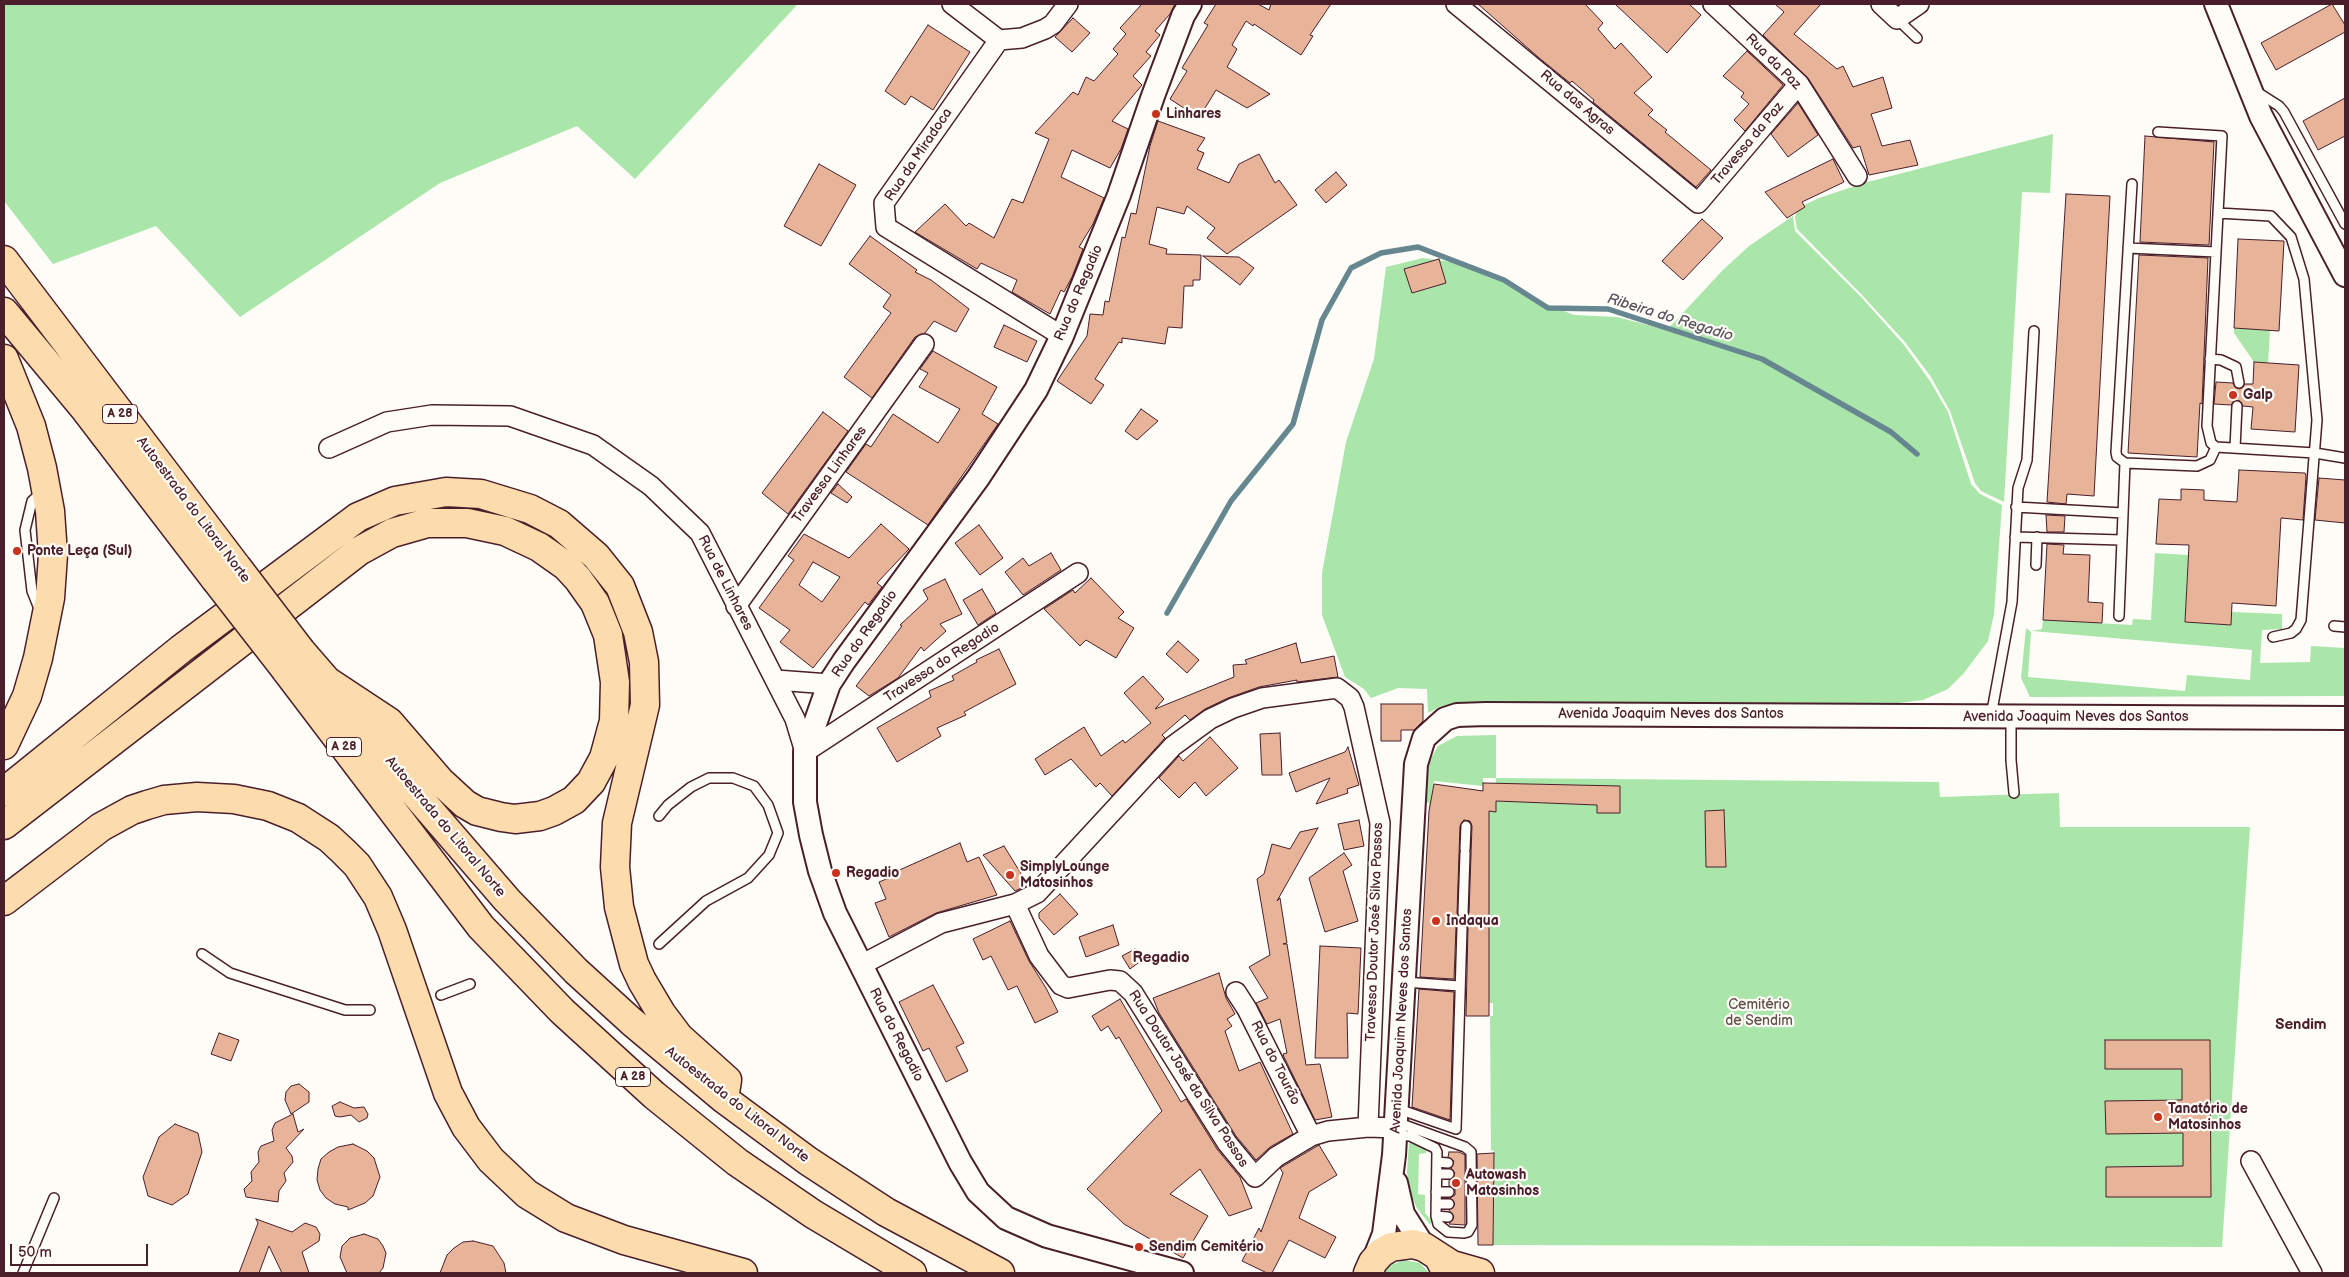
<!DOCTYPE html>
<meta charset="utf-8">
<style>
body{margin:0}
#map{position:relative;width:2349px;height:1277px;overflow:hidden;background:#fdfcf7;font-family:"Balsamiq Sans",sans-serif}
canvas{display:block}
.frame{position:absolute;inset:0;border:5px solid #4a1f2b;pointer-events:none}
.scale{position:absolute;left:10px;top:1244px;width:138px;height:22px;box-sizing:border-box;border:2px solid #4a1f2b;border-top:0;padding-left:6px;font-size:15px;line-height:18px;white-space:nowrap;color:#4a1f2b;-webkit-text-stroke:4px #fdfcf7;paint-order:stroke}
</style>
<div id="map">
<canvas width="2349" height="1277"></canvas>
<div class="frame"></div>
<div class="scale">50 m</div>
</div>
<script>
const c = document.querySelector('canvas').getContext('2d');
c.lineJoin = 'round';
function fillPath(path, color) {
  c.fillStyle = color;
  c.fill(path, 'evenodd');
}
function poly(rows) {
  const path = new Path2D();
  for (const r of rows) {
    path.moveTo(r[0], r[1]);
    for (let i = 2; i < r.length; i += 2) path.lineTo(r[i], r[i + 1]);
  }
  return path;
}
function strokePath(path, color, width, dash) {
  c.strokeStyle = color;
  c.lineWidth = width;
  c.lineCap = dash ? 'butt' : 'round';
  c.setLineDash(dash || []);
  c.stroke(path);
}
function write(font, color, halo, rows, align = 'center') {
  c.font = font + ' "Balsamiq Sans",sans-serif';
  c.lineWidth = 4.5;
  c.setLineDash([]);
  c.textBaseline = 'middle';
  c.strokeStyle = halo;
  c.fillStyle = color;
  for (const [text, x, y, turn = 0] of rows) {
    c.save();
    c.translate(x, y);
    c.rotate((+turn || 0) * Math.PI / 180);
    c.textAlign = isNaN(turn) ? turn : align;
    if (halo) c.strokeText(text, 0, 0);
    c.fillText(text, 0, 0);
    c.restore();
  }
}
fillPath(poly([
 [4,4,798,4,635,179,577,126,440,183,240,317,156,226,53,264,4,201],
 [2053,134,2050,193,2022,192,2004,502,1981,491,1975,483,1950,411,1931,377,1905,342,1863,296,1797,229,1795,217,1798,208,1819,198,1864,183],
 [1793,216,1795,231,1862,298,1904,345,1930,381,1948,412,1971,484,1980,494,2002,505,1994,614,1988,641,1964,673,1948,689,1923,700,1898,703,1467,703,1439,707,1428,713,1427,689,1398,688,1371,698,1364,689,1345,677,1322,615,1322,573,1346,442,1374,359,1386,267,1423,258,1460,263,1490,275,1536,300,1574,315,1617,317,1667,330,1722,271,1749,246],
 [2234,328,2270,330,2268,363,2254,362,2234,333],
 [2155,553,2188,555,2185,622,2231,625,2232,612,2282,614,2282,629,2262,630,2260,663,2310,662,2311,646,2345,648,2345,696,2030,697,2021,678,2026,628,2031,632,2028,677,2185,691,2187,675,2250,680,2252,650,2032,631,2042,629,2043,620,2132,625,2133,619,2151,620],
 [1496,735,1496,778,1939,782,1940,797,2059,793,2060,827,2250,827,2222,1247,1493,1245,1494,1151,1491,1150,1490,1016,1493,1016,1493,1003,1489,1003,1489,819,1429,811,1429,803,1425,802,1429,762,1438,746,1457,736],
 [1483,778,1496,778,1496,811,1431,803,1434,781,1483,786],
 [1409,1143,1419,1144,1426,1150,1426,1153,1419,1154,1418,1194,1425,1195,1425,1213,1432,1221,1430,1225,1417,1208,1410,1194,1407,1172],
 [1404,1260,1420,1263,1429,1273,1383,1273,1389,1266]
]), '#aae5aa');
strokePath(poly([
 [1167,613,1231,501,1293,424,1322,320,1351,268,1381,253,1418,247,1504,280,1548,308,1608,309,1762,359,1891,432,1917,454]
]), '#678790', 5.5);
const building = poly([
 [1142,4,1175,4,1170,14,1155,31,1160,35,1146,52,1151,56,1133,76,1142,85,1112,121,1128,129,1121,149,1110,168,1072,150,1061,177,1104,198,1093,224,1079,247,1083,249,1072,277,1064,292,1061,290,1050,314,1012,292,1017,280,981,263,977,269,915,232,945,204,966,226,969,223,994,238,1012,199,1023,203,1049,139,1035,133,1073,92,1078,95,1086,77,1094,81,1118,54,1113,49,1126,34,1120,28,1142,4],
 [1216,4,1258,4,1269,10,1271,4,1331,4,1310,35,1313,36,1301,55,1254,24,1253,26,1246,21,1232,45,1237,49,1227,67,1270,94,1247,108,1216,90,1199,118,1170,99,1187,71,1182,68,1208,25,1204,23,1216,4],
 [1478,4,1585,4,1603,23,1598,29,1615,49,1621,43,1652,77,1634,93,1653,110,1648,115,1667,130,1665,132,1711,170,1696,187,1593,102,1594,100,1572,81,1570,83,1538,57,1478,4],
 [1615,4,1689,4,1701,15,1667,53,1615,4],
 [1775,4,1821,4,1794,34,1837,69,1843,66,1853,87,1883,77,1892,108,1871,114,1882,146,1910,140,1918,165,1869,175,1860,146,1853,148,1808,78,1763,35,1784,12,1775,4],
 [2332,4,2345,25,2345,32,2276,70,2261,43,2332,4],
 [1073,18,1090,33,1072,52,1055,37,1073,18],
 [928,25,970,52,933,110,911,96,905,105,885,91,928,25],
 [1747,51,1783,85,1745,131,1734,120,1749,104,1741,97,1744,93,1723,76,1747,51],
 [2345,98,2345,136,2318,150,2303,121,2345,98],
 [1798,103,1818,135,1788,157,1771,134,1798,103],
 [1158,121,1205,138,1197,150,1204,153,1197,169,1229,183,1239,164,1259,154,1275,183,1279,180,1297,205,1227,254,1207,238,1215,228,1187,206,1184,214,1157,207,1149,244,1167,249,1166,254,1201,255,1200,280,1193,280,1193,286,1184,286,1182,328,1168,327,1165,344,1122,338,1122,343,1119,342,1095,379,1104,385,1091,404,1057,381,1087,336,1090,314,1103,315,1105,301,1109,302,1122,237,1125,238,1131,213,1136,214,1150,146,1158,121],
 [2145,136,2214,142,2209,245,2140,242,2145,136],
 [1833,159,1844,182,1802,202,1805,207,1787,218,1765,192,1833,159],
 [819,164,856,185,821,246,784,226,819,164],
 [1336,172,1347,185,1326,203,1315,190,1336,172],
 [2066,194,2110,196,2094,496,2067,494,2066,504,2047,502,2066,194],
 [1702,219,1723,238,1683,280,1662,261,1702,219],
 [870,236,917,270,915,272,931,280,969,309,956,332,934,321,925,333,915,337,872,398,844,377,891,313,883,307,891,295,849,264,870,236],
 [2238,239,2284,241,2279,331,2234,328,2238,239],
 [2139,255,2208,258,2202,404,2200,403,2197,457,2128,453,2139,255],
 [1203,256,1239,257,1254,268,1240,285,1203,256],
 [1439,259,1446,283,1412,293,1404,269,1439,259],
 [1004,325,1037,341,1027,362,994,347,1004,325],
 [933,351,997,387,982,414,998,424,928,525,846,472,866,444,871,447,893,414,938,443,960,409,919,387,928,373,920,369,933,351],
 [2254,362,2299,365,2295,432,2251,429,2253,407,2243,406,2240,401,2234,401,2231,405,2214,404,2216,382,2233,383,2235,387,2240,389,2245,384,2253,384,2254,362],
 [1141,409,1158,421,1137,440,1125,431,1141,409],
 [823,412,848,431,788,514,762,493,823,412],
 [2239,470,2305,473,2306,476,2303,520,2281,518,2276,606,2232,603,2231,625,2185,622,2189,545,2156,544,2159,499,2181,500,2181,489,2204,490,2204,500,2237,502,2239,470],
 [2319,478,2345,480,2345,523,2315,520,2319,478],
 [838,484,852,497,847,503,831,493,838,484],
 [2046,515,2065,516,2064,532,2047,532,2046,515],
 [881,524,909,549,877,583,882,587,868,605,865,602,813,668,780,642,790,630,759,608,794,560,788,556,804,534,849,558,881,524],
 [813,562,840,577,822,602,799,585,813,562],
 [979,525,1003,558,980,575,955,543,979,525],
 [2047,544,2064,545,2063,554,2090,555,2088,602,2103,603,2102,623,2043,620,2047,544],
 [1051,553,1061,570,1023,595,1005,572,1023,558,1029,566,1051,553],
 [1091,578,1124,612,1118,618,1134,628,1116,658,1086,640,1080,646,1044,609,1073,590,1075,593,1091,578],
 [945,579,962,614,940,624,946,631,924,651,921,647,898,678,869,696,856,686,902,626,900,625,928,599,923,590,945,579],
 [982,589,996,613,978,625,963,600,982,589],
 [1178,641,1199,660,1187,673,1166,654,1178,641],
 [1296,643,1301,663,1334,656,1338,677,1297,682,1297,680,1259,687,1228,698,1205,709,1190,720,1185,715,1162,735,1165,738,1112,796,1100,783,1096,787,1071,759,1045,775,1035,759,1084,727,1101,756,1123,740,1125,743,1151,723,1124,693,1143,676,1164,699,1155,709,1234,677,1233,665,1247,664,1245,660,1296,643],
 [999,649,1016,684,964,712,966,715,937,728,941,736,897,762,877,728,931,697,929,691,954,680,952,676,977,662,976,660,999,649],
 [1381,704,1423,704,1423,721,1414,730,1401,730,1401,741,1381,741,1381,704],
 [1280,733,1282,775,1262,775,1260,734,1280,733],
 [1210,737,1238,768,1206,796,1195,782,1179,798,1159,778,1179,756,1183,761,1210,737],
 [1348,747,1359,785,1347,789,1348,793,1316,804,1330,778,1296,792,1289,773,1345,752,1348,747],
 [1483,783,1620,786,1620,813,1597,813,1597,805,1496,801,1496,812,1489,811,1489,1016,1466,1016,1468,928,1466,923,1460,922,1456,927,1454,979,1420,977,1429,811,1434,784,1483,791,1483,783],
 [1464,820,1470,821,1472,826,1469,913,1463,919,1459,918,1457,913,1460,826,1464,820],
 [1724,810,1726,867,1706,867,1705,811,1724,810],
 [1359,820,1364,846,1344,850,1338,824,1359,820],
 [1318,828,1277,901,1280,898,1287,943,1283,944,1287,944,1306,1065,1320,1064,1332,1117,1315,1120,1284,1057,1283,1054,1287,1053,1280,1019,1267,1024,1256,1003,1268,998,1249,967,1270,955,1257,879,1264,874,1272,844,1290,849,1300,832,1318,828],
 [960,843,967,862,979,857,997,895,936,913,889,937,875,903,886,899,879,882,896,875,895,872,960,843],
 [1004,846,1028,885,1015,891,983,855,1004,846],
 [1344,853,1352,865,1343,871,1358,921,1325,932,1309,878,1344,853],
 [1060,894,1078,914,1054,935,1039,918,1039,913,1060,894],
 [1010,921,1029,961,1046,988,1058,1012,1035,1023,1017,986,1008,990,991,956,983,960,973,939,1010,921],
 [1113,925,1119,945,1086,957,1079,937,1113,925],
 [1320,946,1361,948,1358,1014,1347,1013,1348,1058,1315,1058,1320,946],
 [1135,949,1142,960,1130,969,1122,956,1135,949],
 [1219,973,1226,998,1235,1014,1227,1019,1232,1026,1225,1031,1239,1071,1260,1062,1293,1134,1270,1147,1256,1160,1236,1136,1159,1013,1153,998,1219,973],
 [933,985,964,1043,956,1047,968,1071,946,1082,929,1048,923,1051,899,1002,933,985],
 [1419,989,1454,992,1450,1120,1412,1107,1419,989],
 [1120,999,1181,1102,1186,1099,1217,1149,1240,1177,1252,1208,1229,1216,1200,1169,1170,1194,1208,1216,1183,1258,1124,1224,1087,1189,1162,1111,1119,1037,1116,1039,1108,1026,1101,1031,1092,1016,1120,999],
 [219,1033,239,1040,231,1061,211,1054,219,1033],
 [2105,1040,2210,1040,2211,1197,2106,1197,2106,1167,2183,1166,2183,1133,2106,1134,2105,1101,2182,1100,2182,1069,2105,1069,2105,1040],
 [299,1084,309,1092,309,1102,291,1114,285,1100,286,1092,291,1086,299,1084],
 [340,1102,354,1108,364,1107,368,1114,367,1118,359,1122,351,1115,340,1117,335,1116,332,1106,340,1102],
 [293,1114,298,1132,304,1129,286,1148,292,1156,293,1162,284,1173,286,1181,279,1191,278,1202,246,1197,244,1189,252,1181,251,1172,259,1162,258,1152,261,1146,274,1141,272,1130,275,1123,293,1114],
 [175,1124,198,1133,202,1152,188,1194,172,1205,148,1196,143,1177,159,1137,175,1124],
 [353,1144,367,1151,374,1158,380,1177,373,1196,365,1203,348,1210,348,1207,335,1204,326,1198,320,1190,317,1180,318,1169,321,1159,329,1152,338,1147,353,1144],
 [1319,1145,1337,1175,1309,1192,1299,1218,1336,1237,1325,1258,1289,1240,1272,1273,1267,1273,1242,1261,1259,1228,1261,1232,1283,1173,1280,1168,1319,1145],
 [1449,1152,1459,1152,1465,1155,1465,1225,1449,1224,1454,1217,1449,1210,1455,1204,1450,1198,1455,1195,1455,1189,1449,1186,1449,1180,1455,1174,1451,1168,1454,1161,1448,1157,1449,1152],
 [1494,1153,1493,1245,1478,1245,1477,1154,1494,1153],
 [256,1219,292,1232,305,1223,316,1227,320,1234,319,1241,302,1252,309,1273,282,1273,269,1246,259,1273,239,1273,258,1223,256,1219],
 [364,1234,378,1239,383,1246,386,1253,383,1268,379,1273,347,1273,340,1257,342,1246,350,1238,364,1234],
 [473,1241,493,1246,504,1263,506,1273,440,1273,447,1255,454,1248,463,1242,473,1241]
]);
fillPath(building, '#e7b499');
strokePath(building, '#4a1f2b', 1);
const service = poly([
 [1897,19,1917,38],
 [2257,92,2279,106,2284,112,2345,224],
 [2158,132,2222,136,2216,252],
 [2132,184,2116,452,2117,457,2125,463,2197,466,2210,460,2216,447],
 [2218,213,2271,216,2291,237,2304,279,2317,420,2301,620,2296,629,2291,633,2273,637],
 [2128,248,2216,252,2207,426,2211,443,2216,447,2315,453,2345,458],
 [2210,359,2221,360,2236,367,2239,383],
 [2235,448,2237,406],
 [2016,507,2123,513],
 [2015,537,2122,540],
 [2036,565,2037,537],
 [40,611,32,591,25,530,32,501,43,491],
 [2119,616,2125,463],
 [2334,626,2345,627],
 [1991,716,2012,602,2018,488,2027,460,2034,331],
 [2011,716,2011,760,2014,793],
 [659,816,668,805,691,787,709,778,733,778,754,786,768,805,778,833,769,855,748,878,706,901,659,944],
 [1465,849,1466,826],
 [1463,913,1465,853],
 [202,954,230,973,345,1010,370,1010],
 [1404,982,1460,986],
 [441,995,470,984],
 [1398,1111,1407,1112,1456,1129,1462,928],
 [1395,1135,1410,1136,1435,1148,1437,1152,1436,1216,1438,1224,1448,1232,1464,1233,1468,1232,1472,1225,1471,1152,1465,1147,1396,1122],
 [1437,1162,1448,1163],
 [1437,1174,1449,1174],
 [1436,1192,1449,1192],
 [1436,1204,1449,1204],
 [1436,1216,1448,1217],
 [23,1273,54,1198]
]);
const minor = poly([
 [952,4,999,40,1022,38,1045,29,1053,24,1068,4],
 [1456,4,1698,203,1799,84],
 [1713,4,1799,84,1857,176],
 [1881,4,1897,19,1919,4],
 [999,40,884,203,886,227,1062,336],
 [329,448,387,422,432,415,510,416,593,445,651,486,700,533,795,719,805,752,1078,573],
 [736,606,924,344],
 [776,680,829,684],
 [1015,904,1039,956,1061,985,1068,988,1110,980,1120,981,1133,993,1227,1143,1255,1177,1276,1157,1311,1136,1328,1131,1368,1127,1396,1128],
 [861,965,941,923,1015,904,1037,893,1173,746,1210,719,1233,708,1262,698,1337,688,1350,698,1354,707,1380,823,1368,1127],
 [1236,992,1247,1009,1311,1136],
 [2251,1161,2312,1273]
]);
const tertiary = poly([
 [2216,4,2261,116,2345,275],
 [1396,1183,1403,1214,1424,1247],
 [1373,1262,1384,1234,1394,1155,1416,764,1424,738,1445,719,1457,715,1486,714,2345,718],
 [1182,1273,1047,1236,1006,1218,978,1192,960,1162,835,913,820,871,811,835,805,802,805,752,829,684,844,661,978,478,1036,390,1062,336,1119,195,1153,96,1183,16,1190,4]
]);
const primary = poly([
 [1438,1256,1452,1265,1480,1273],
 [1368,1273,1373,1262,1381,1253,1391,1247,1413,1244,1424,1247,1438,1256,1447,1273]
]);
const motorway = poly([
 [4,260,237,567],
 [4,312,84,408,215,579],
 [4,359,31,426,42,468,50,511,53,555,50,598,38,658,27,696,4,745],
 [301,651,327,681,399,775,507,900,576,971,632,1022,724,1099,808,1161,886,1212,1000,1273],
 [285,669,481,927,562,1011,654,1095,737,1162,813,1214,912,1273],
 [4,792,181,649,358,517,395,501,446,492,481,494,530,509,559,524,596,556,620,586,638,632,644,662,645,705,617,823,615,867,619,907,634,964,642,981,661,1013,679,1037,727,1080,724,1099],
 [4,825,359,551,392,533,427,523,467,523,505,531,539,547,566,566,578,579,595,603,608,635,615,682,614,721,604,758,591,782,574,800,554,811,540,816,515,819,501,817,477,811,465,804,440,781,389,722,327,681],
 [4,901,101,827,132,810,147,805,164,800,197,797,234,799,268,806,298,818,329,838,343,851,357,865,378,897,392,930,448,1093,466,1127,491,1160,527,1194,566,1218,624,1240,743,1273]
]);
strokePath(service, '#4a1f2b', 12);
strokePath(minor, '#4a1f2b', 22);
strokePath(tertiary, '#4a1f2b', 26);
strokePath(primary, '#4a1f2b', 31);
strokePath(motorway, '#4a1f2b', 31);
strokePath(service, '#fdfcf7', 9);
strokePath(minor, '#fdfcf7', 19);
strokePath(tertiary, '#fdfcf7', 22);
strokePath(primary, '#fcdcac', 28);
strokePath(motorway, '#fcdcac', 28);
const motorwayBridge = poly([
 [237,567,301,651],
 [215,579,285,669]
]);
strokePath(motorwayBridge, '#4a1f2b', 31, []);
strokePath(motorwayBridge, '#fcdcac', 28);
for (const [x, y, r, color] of [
 [1156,114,5,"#c8321e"],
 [2233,395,5,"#c8321e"],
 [17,551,5,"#c8321e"],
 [836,873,5,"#c8321e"],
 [1010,875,5,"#c8321e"],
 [1436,921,5,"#c8321e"],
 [2158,1117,5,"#c8321e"],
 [1456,1183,5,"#c8321e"],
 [1139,1247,5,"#c8321e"]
]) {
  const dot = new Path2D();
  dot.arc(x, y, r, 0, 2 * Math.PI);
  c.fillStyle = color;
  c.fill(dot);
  strokePath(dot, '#fdfcf7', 2);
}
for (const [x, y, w] of [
 [120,414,35],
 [344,747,35],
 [633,1077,35]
]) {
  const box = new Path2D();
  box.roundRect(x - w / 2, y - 9.5, w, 19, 4);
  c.fillStyle = '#fdfcf7';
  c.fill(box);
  strokePath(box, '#4a1f2b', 1);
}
write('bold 12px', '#4a1f2b', null, [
 ["A 28",120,414],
 ["A 28",344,747],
 ["A 28",633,1077]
]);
write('14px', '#4a1f2b', '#fdfcf7', [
 ["Rua da Paz",1773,62,45],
 ["Rua das Agras",1577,103,40],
 ["Travessa da Paz",1748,144,-50],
 ["Rua da Miradoca",919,155,-56],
 ["Rua do Regadio",1079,293,-67],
 ["Travessa Linhares",830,475,-54],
 ["Autoestrada do Litoral Norte",193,510,53],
 ["Rua de Linhares",725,583,63],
 ["Rua do Regadio",865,634,-55],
 ["Travessa do Regadio",942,663,-33],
 ["Avenida Joaquim Neves dos Santos",1671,714],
 ["Avenida Joaquim Neves dos Santos",2076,717],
 ["Autoestrada do Litoral Norte",445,827,50],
 ["Travessa Doutor José Silva Passos",1375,932,-88],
 ["Avenida Joaquim Neves dos Santos",1402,1021,-87],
 ["Rua do Regadio",896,1035,63],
 ["Rua do Tourão",1275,1063,63],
 ["Rua Doutor José da Silva Passos",1188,1079,57],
 ["Autoestrada do Litoral Norte",737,1105,38]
]);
write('bold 14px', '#4a1f2b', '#fdfcf7', [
 ["Linhares",1166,114],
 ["Galp",2243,395],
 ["Ponte Leça (Sul)",27,551],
 ["SimplyLounge",1020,867],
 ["Matosinhos",1020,883],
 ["Regadio",846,873],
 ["Indaqua",1446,921],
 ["Tanatório de",2168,1109],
 ["Matosinhos",2168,1125],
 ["Autowash",1466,1175],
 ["Matosinhos",1466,1191],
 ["Sendim Cemitério",1149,1247]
], 'left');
write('14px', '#62504b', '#fdfcf7', [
 ["Cemitério",1759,1005],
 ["de Sendim",1759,1021]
]);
write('italic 15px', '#59535d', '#fdfcf7', [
 ["Ribeira do Regadio",1670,318,17]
]);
write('bold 15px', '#4a1f2b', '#fdfcf7', [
 ["Regadio",1161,958],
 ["Sendim",2301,1025]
]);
</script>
